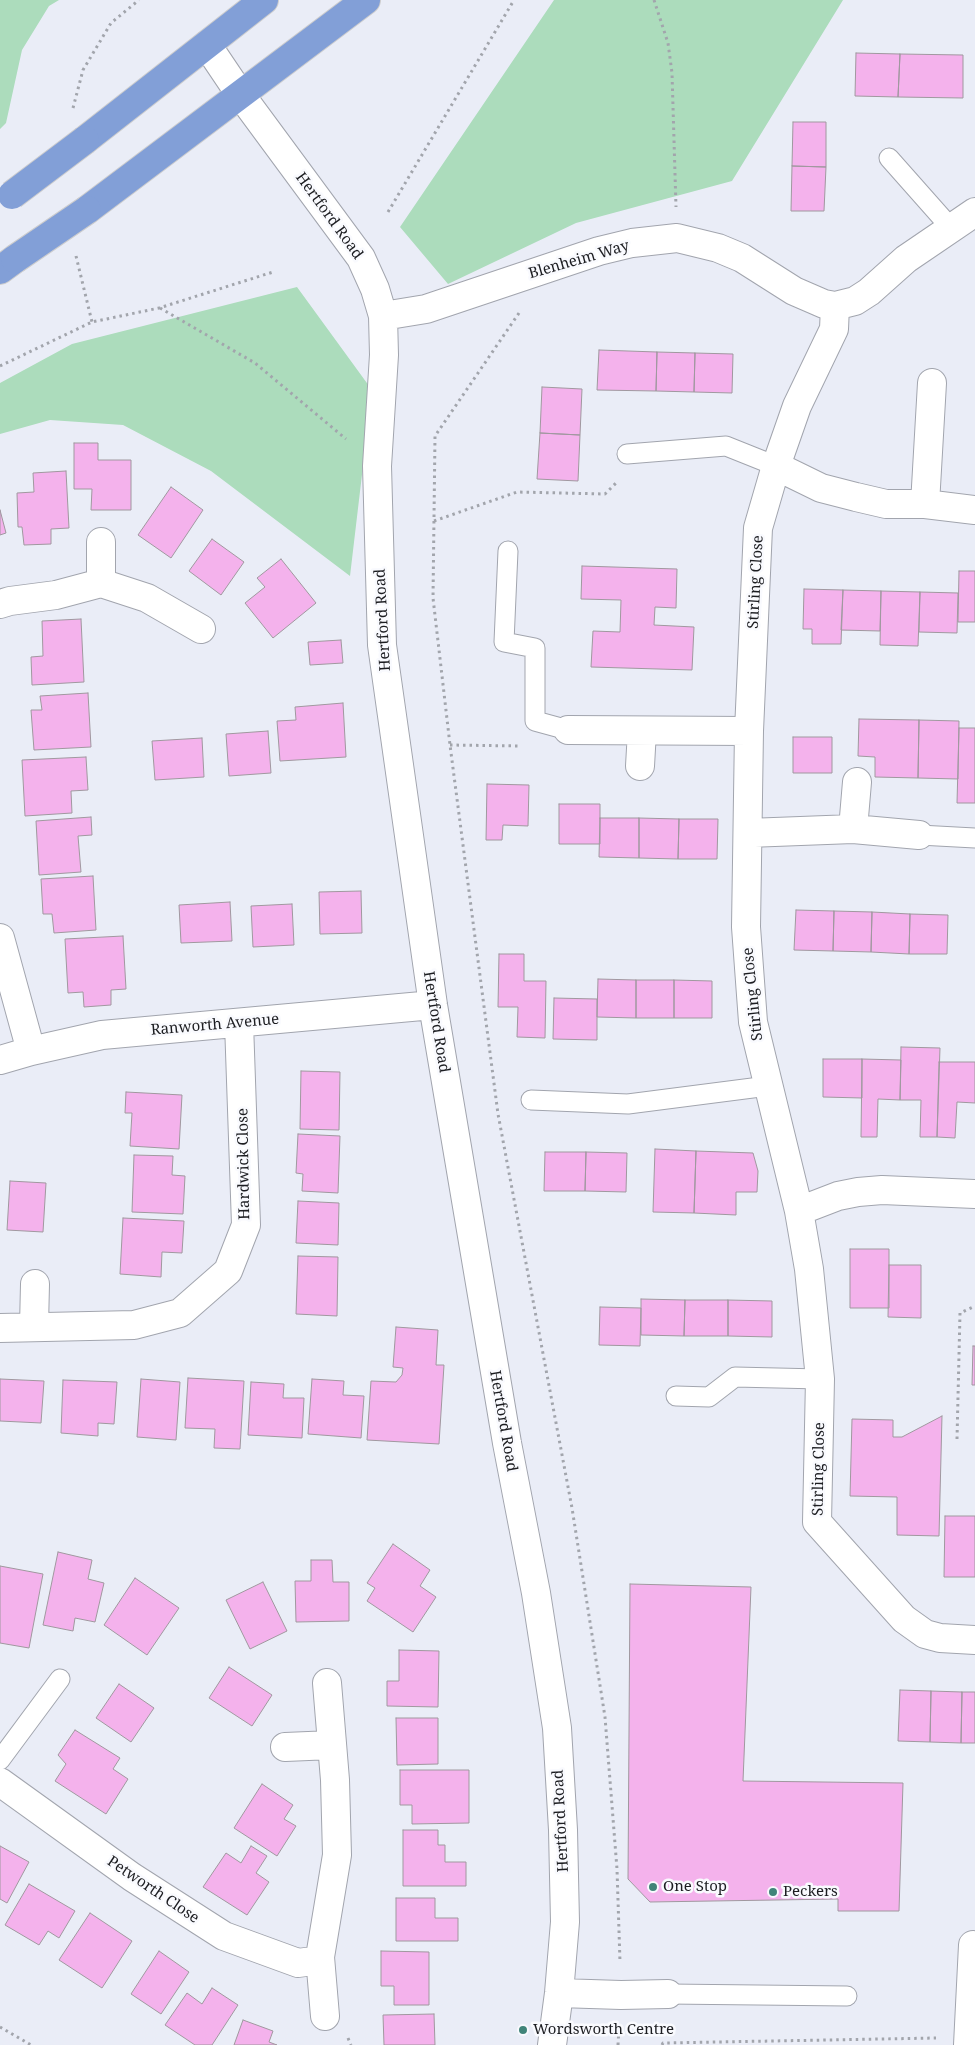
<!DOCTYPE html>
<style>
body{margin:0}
canvas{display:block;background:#eaedf7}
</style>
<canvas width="975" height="2045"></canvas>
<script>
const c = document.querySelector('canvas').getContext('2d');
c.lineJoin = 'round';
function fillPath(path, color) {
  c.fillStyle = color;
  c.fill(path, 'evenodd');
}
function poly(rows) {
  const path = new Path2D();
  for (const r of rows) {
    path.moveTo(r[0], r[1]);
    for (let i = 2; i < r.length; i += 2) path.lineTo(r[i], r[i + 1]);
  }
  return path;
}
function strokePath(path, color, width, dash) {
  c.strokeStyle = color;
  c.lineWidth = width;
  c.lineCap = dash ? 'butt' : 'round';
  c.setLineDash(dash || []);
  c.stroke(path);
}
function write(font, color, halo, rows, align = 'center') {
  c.font = font + ' "Noto Serif",serif';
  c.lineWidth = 5;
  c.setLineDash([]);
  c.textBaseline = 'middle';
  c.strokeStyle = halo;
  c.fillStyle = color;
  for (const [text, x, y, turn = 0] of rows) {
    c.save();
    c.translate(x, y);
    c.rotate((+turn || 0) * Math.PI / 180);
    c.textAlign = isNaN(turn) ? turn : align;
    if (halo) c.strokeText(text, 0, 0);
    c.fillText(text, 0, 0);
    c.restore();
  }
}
fillPath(poly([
 [0,0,59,0,49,6,22,50,6,123,0,129],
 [554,0,843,0,732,181,576,223,448,284,400,227],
 [297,287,372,390,350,576,211,471,123,425,50,420,0,434,0,383,72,344]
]), '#acdcbc');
const building = poly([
 [856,53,900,54,898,97,855,96,856,53],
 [900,54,963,55,963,98,898,97,900,54],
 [793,122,826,122,826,167,792,166,793,122],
 [792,166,826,167,824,211,791,211,792,166],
 [599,350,657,352,656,391,597,390,599,350],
 [657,352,695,353,694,392,656,391,657,352],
 [695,353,733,354,732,393,694,392,695,353],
 [542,387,582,389,580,435,540,433,542,387],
 [540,433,580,435,578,481,537,479,540,433],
 [74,443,98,443,98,460,131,460,131,510,91,510,92,489,74,489,74,443],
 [66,471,69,528,51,529,51,544,24,545,22,527,18,527,17,493,34,492,33,473,66,471],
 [171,487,203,510,171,558,138,535,171,487],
 [0,510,6,533,0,535,0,510],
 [212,539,244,562,221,595,189,571,212,539],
 [281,559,316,603,273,638,245,603,265,587,257,578,281,559],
 [582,566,677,569,676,608,655,607,654,625,694,627,692,670,591,667,593,631,620,632,621,600,581,599,582,566],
 [959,571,975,571,975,622,958,622,959,571],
 [804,589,843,590,841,644,812,644,812,629,803,629,804,589],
 [843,590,881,591,880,631,841,630,843,590],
 [881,591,920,592,918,646,880,645,881,591],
 [920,592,958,593,957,633,919,632,920,592],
 [81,619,84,682,32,685,31,657,43,656,42,621,81,619],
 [341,640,343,663,310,665,308,642,341,640],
 [88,693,91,747,34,750,31,710,42,710,40,696,88,693],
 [343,703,346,757,280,761,277,721,296,720,295,707,343,703],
 [859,719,919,720,918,778,875,777,875,757,858,756,859,719],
 [919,720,959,721,958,779,918,778,919,720],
 [959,728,975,728,975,803,957,803,959,728],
 [268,731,271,773,229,776,226,734,268,731],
 [793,737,832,737,832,773,793,773,793,737],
 [202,738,204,777,155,780,152,741,202,738],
 [86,757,88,790,71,791,72,813,25,816,22,760,86,757],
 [487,784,529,785,528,826,503,825,502,840,486,840,487,784],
 [559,804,600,804,600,844,559,844,559,804],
 [91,817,92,835,78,836,81,872,39,875,36,821,91,817],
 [600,818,639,818,639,858,599,857,600,818],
 [639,818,679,819,678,859,639,858,639,818],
 [679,819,718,819,717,859,678,859,679,819],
 [93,876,96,930,54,933,52,914,43,914,41,879,93,876],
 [361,891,362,933,320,934,319,892,361,891],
 [230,902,232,941,181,943,179,905,230,902],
 [292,904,294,945,253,947,251,906,292,904],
 [796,910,834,911,833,951,794,950,796,910],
 [834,911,872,912,871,952,833,951,834,911],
 [872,912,910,914,909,954,871,952,872,912],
 [910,914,948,915,947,954,909,954,910,914],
 [123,936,126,989,111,990,111,1005,84,1007,83,992,68,993,65,939,123,936],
 [499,954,524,954,524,981,546,981,545,1038,517,1037,518,1007,498,1007,499,954],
 [598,979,636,980,636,1018,597,1017,598,979],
 [636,980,674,980,674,1018,636,1018,636,980],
 [674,980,712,981,712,1018,674,1018,674,980],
 [554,998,597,999,597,1040,553,1039,554,998],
 [901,1047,940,1048,937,1137,920,1137,921,1100,900,1100,901,1047],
 [823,1059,862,1059,862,1098,823,1097,823,1059],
 [862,1059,901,1060,900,1100,878,1099,877,1137,861,1137,862,1059],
 [939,1062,975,1062,975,1103,957,1102,955,1138,937,1137,939,1062],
 [301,1071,340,1072,339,1130,300,1129,301,1071],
 [126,1092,182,1095,179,1149,130,1146,132,1113,125,1113,126,1092],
 [298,1134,340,1136,338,1193,302,1191,303,1174,296,1173,298,1134],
 [655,1149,696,1151,694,1213,653,1212,655,1149],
 [696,1151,753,1153,758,1171,757,1192,736,1192,736,1215,694,1213,696,1151],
 [545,1152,586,1152,585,1191,544,1191,545,1152],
 [586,1152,627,1153,626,1192,585,1191,586,1152],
 [134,1155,173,1156,172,1175,185,1176,183,1214,132,1212,134,1155],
 [10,1181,46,1183,43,1232,7,1230,10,1181],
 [298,1201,339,1203,338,1245,296,1243,298,1201],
 [123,1218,184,1221,182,1253,162,1252,161,1277,120,1274,123,1218],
 [850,1249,889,1249,889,1308,850,1308,850,1249],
 [298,1256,338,1257,337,1316,296,1314,298,1256],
 [889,1265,921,1265,921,1318,888,1317,889,1265],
 [641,1299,685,1300,684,1336,641,1335,641,1299],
 [685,1300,728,1300,728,1336,684,1336,685,1300],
 [728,1300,772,1301,772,1337,728,1336,728,1300],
 [600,1307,641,1308,640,1346,599,1345,600,1307],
 [396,1327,438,1330,436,1365,444,1365,439,1444,367,1440,371,1381,396,1382,402,1375,403,1368,393,1367,396,1327],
 [973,1346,975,1346,975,1385,972,1385,973,1346],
 [188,1378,244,1381,240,1449,214,1448,215,1429,185,1428,188,1378],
 [0,1379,44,1381,41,1423,0,1421,0,1379],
 [141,1379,180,1382,176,1440,137,1437,141,1379],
 [312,1379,344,1381,343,1395,364,1396,361,1438,308,1434,312,1379],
 [63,1380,117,1382,114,1424,98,1423,98,1436,61,1433,63,1380],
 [251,1382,284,1384,283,1398,304,1398,302,1438,248,1435,251,1382],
 [942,1416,939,1536,897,1535,897,1497,850,1496,852,1419,893,1420,893,1437,902,1437,942,1416],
 [945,1516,975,1516,975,1577,944,1577,945,1516],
 [393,1544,430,1570,420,1586,436,1597,413,1632,367,1601,375,1588,367,1583,393,1544],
 [58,1552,92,1560,88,1579,104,1583,95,1622,75,1618,73,1631,43,1625,58,1552],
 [311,1560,332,1560,333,1582,349,1582,349,1621,296,1622,295,1581,311,1581,311,1560],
 [0,1566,43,1574,29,1648,0,1643,0,1566],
 [135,1578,179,1608,147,1655,104,1625,135,1578],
 [263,1582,287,1631,250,1649,226,1600,263,1582],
 [630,1584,751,1587,743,1781,903,1783,899,1911,838,1911,838,1899,650,1902,628,1879,630,1584],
 [399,1650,439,1651,438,1707,387,1706,387,1681,399,1681,399,1650],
 [229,1667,272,1695,252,1726,209,1698,229,1667],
 [119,1684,154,1708,131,1742,96,1718,119,1684],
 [900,1690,931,1691,930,1742,898,1741,900,1690],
 [931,1691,962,1692,961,1743,930,1742,931,1691],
 [962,1692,975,1692,975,1743,961,1743,962,1692],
 [396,1718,438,1718,438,1764,397,1765,396,1718],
 [75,1730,120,1758,113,1769,128,1779,106,1814,55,1781,66,1764,58,1755,75,1730],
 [400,1770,469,1770,469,1823,412,1824,412,1805,400,1805,400,1770],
 [262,1784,293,1805,284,1819,296,1826,277,1856,234,1828,262,1784],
 [403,1830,438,1830,438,1845,445,1845,445,1862,466,1862,466,1886,403,1886,403,1830],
 [0,1846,29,1862,7,1903,0,1899,0,1846],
 [251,1846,267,1856,256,1873,269,1882,247,1915,203,1887,226,1853,241,1863,251,1846],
 [29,1884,75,1911,59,1938,48,1931,39,1945,5,1925,29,1884],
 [396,1898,435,1898,435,1918,458,1918,458,1941,396,1941,396,1898],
 [90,1913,132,1941,102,1988,59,1960,90,1913],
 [159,1951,189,1972,161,2014,131,1994,159,1951],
 [381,1951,429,1952,429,2005,394,2005,394,1986,381,1986,381,1951],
 [212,1988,238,2005,212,2045,195,2045,165,2025,187,1993,202,2004,212,1988],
 [434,2014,435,2045,384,2045,383,2015,434,2014],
 [243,2020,273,2031,269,2042,277,2045,234,2045,243,2020]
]);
fillPath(building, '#f4b2ec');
strokePath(building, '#a0989f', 1);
const service = poly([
 [889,158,951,228],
 [627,454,726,446,776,466],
 [508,551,504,642,535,648,535,721,568,730],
 [919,835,975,838],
 [531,1100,628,1104,768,1086],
 [676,1396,709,1397,735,1377,820,1379],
 [0,1760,60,1679],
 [668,1994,847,1996]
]);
const minor = poly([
 [207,45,240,94,361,258,375,289,383,316,384,355,377,466,382,645,433,1005,507,1443,536,1593,557,1728,563,1830,565,1922,559,1993,552,2045],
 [835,306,834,329,797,406,776,466,758,528,749,731,746,927,753,1022,799,1211,809,1269,820,1379,817,1522,904,1619,925,1634,940,1638,975,1640],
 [383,316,426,309,599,251,632,243,677,238,718,248,742,258,794,291,824,304,835,306,855,301,869,292,906,259,975,212],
 [776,466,821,488,856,497,886,504,925,504,975,510],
 [925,504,932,383],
 [101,542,101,583],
 [0,604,10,601,56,595,101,583,147,598,201,629],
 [568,730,749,731],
 [640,766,642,731],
 [853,829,857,782],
 [748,833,853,829,919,835],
 [0,938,31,1051],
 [0,1060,31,1051,102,1035,433,1005],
 [799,1211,838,1196,858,1192,882,1190,975,1194],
 [34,1326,35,1284],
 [0,1328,134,1325,180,1313,228,1271,246,1225,239,1023],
 [285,1747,332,1745],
 [0,1782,132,1877,224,1936,298,1963,313,1961,320,1957,337,1855,335,1780,327,1683],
 [320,1957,325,2016],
 [559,1993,621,1995,668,1994],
 [968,2045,973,1945]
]);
const trunk = poly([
 [85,140,264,0],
 [87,210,366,0],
 [0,270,15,259]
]);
strokePath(service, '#a2a5ae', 21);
strokePath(minor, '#a2a5ae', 30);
strokePath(trunk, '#cdcdce', 30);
strokePath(poly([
 [654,0,668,43,672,73,676,207],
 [73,108,83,70,111,23,139,0],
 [388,212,514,0],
 [76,256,92,322],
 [160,308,255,363,346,439],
 [519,313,435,436,433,598,450,745,498,1114,572,1508,605,1717,617,1869,620,1962],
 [0,366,92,322,159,308,273,272],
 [434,521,517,492,605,494,618,481],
 [450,745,521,746],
 [957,1439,960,1313,975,1306],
 [0,2027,31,2045],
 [348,2038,351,2045],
 [618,2045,619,2028],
 [662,2045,663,2043,936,2038]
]), '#a2a5ac', 3, [2.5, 4]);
strokePath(service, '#fff', 19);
strokePath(minor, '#fff', 28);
strokePath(trunk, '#829fd7', 28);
const trunkBridge = poly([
 [12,195,85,140],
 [15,259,87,210]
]);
strokePath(trunkBridge, '#cdcdce', 30, []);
strokePath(trunkBridge, '#829fd7', 28);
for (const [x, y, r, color] of [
 [653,1887,5,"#408479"],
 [773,1892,5,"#408479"],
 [523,2030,5,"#408479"]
]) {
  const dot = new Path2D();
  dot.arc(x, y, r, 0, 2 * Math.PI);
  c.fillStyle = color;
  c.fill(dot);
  strokePath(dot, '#f9fafe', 2);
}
write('15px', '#1c1d21', '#f9fafe', [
 ["Hertford Road",329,216,54],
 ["Blenheim Way",579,260,-16],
 ["Stirling Close",756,582,-87],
 ["Hertford Road",383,620,-93],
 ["Stirling Close",753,994,-96],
 ["Hertford Road",436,1022,81],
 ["Ranworth Avenue",215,1025,-5],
 ["Hardwick Close",244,1164,-91],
 ["Hertford Road",503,1421,80],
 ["Stirling Close",819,1469,-89],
 ["Hertford Road",561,1821,-93],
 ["Petworth Close",153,1890,34]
]);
write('15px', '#1c1d21', '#f9fafe', [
 ["One Stop",663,1887],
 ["Peckers",783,1892],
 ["Wordsworth Centre",533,2030]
], 'left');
</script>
